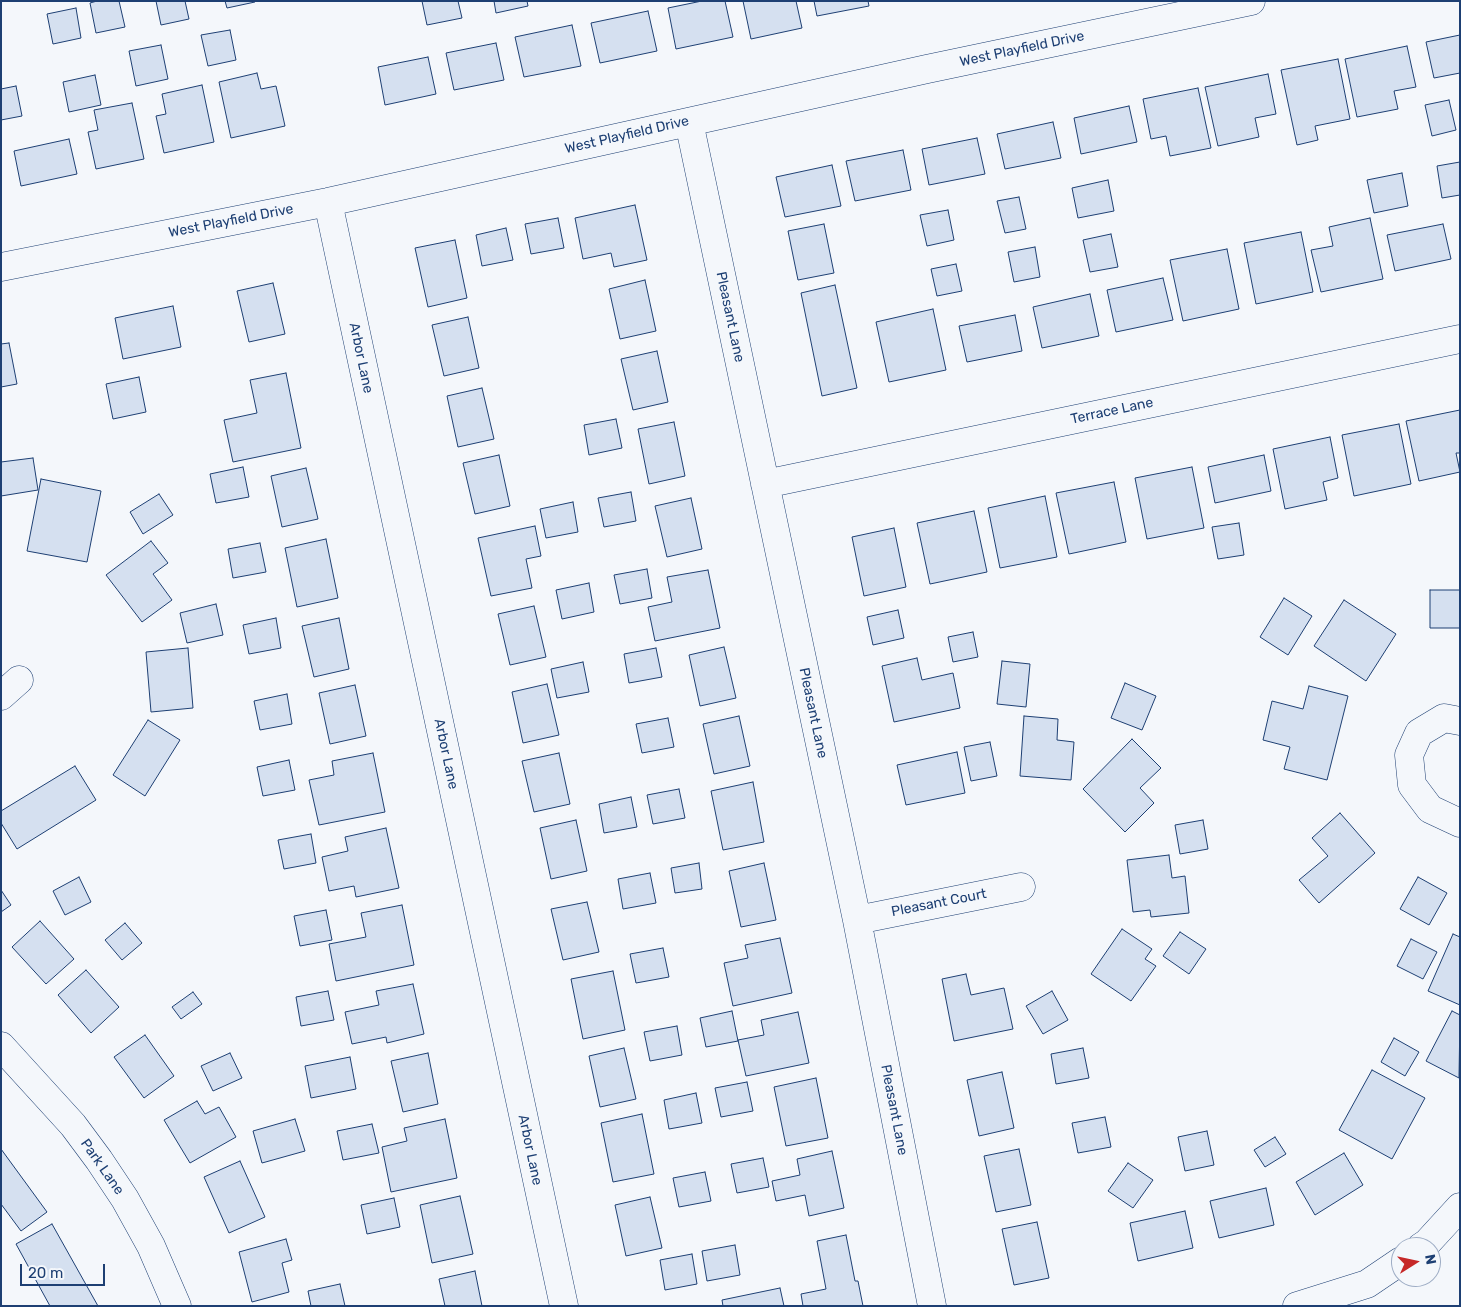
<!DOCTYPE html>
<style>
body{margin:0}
#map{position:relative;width:1461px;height:1307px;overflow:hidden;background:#f4f7fb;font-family:Rubik,sans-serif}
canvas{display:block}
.frame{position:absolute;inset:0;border:2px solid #1d3f73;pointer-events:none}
.north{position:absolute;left:1391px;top:1237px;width:50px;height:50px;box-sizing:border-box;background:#f4f7fb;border:1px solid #9eadc5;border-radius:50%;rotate:80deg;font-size:14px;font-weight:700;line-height:20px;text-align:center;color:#1d3f73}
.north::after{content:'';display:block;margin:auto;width:18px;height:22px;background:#c62828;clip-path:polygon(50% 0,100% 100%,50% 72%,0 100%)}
.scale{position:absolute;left:20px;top:1264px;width:85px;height:22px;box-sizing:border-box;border:2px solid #1d3f73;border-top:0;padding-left:6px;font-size:15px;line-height:18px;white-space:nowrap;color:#1d3f73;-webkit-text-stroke:4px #f4f7fb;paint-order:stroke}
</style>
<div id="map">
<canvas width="1461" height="1307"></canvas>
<div class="frame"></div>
<div class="north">N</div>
<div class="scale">20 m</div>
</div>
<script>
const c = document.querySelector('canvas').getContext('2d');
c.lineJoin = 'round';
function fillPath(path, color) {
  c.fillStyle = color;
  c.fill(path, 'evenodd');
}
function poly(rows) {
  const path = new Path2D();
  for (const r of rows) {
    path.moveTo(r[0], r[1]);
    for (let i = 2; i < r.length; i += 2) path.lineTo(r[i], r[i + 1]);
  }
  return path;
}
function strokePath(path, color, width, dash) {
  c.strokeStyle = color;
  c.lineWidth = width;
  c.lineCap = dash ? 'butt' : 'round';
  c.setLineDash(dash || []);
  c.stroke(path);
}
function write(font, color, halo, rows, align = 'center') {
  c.font = font + ' Rubik,sans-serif';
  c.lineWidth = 4;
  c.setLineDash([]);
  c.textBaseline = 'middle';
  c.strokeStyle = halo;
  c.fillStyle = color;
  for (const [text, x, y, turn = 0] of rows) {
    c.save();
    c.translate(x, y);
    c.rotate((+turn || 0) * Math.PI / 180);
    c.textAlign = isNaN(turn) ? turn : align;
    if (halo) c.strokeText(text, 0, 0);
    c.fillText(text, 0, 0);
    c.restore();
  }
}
const building = poly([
 [97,1,119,1,125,27,96,33,90,3,97,1],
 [156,1,185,1,189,19,161,25,156,1],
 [225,1,255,1,255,2,227,8,225,1],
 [422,1,458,1,462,18,427,25,422,1],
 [494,1,527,1,528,6,496,13,494,1],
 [702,1,725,1,733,37,676,49,668,8,702,1],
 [743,1,796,1,802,28,751,39,743,1],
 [814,1,868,1,869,6,817,16,814,1],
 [76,8,81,38,53,44,47,14,76,8],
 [648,11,657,51,600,63,591,23,648,11],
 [572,25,581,66,524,77,515,37,572,25],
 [230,30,236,60,208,66,201,35,230,30],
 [1460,35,1460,73,1434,78,1426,42,1460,35],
 [496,43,504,80,454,90,446,53,496,43],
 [161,45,168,79,136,86,129,51,161,45],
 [1407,46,1416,87,1394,91,1398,109,1357,117,1345,59,1407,46],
 [428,57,436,94,385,105,378,67,428,57],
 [1338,59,1350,119,1315,126,1318,140,1297,145,1281,70,1338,59],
 [257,73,261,89,276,86,285,126,231,138,219,82,257,73],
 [1268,74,1276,114,1255,118,1259,137,1218,146,1205,87,1268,74],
 [95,75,101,105,69,112,63,82,95,75],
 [202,85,214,142,164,153,156,116,166,114,162,94,202,85],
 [16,86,22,116,1,120,1,89,16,86],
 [1198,88,1211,148,1170,156,1166,136,1151,139,1143,99,1198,88],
 [1449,100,1456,130,1432,136,1425,105,1449,100],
 [132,103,144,159,96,169,88,132,98,130,94,110,132,103],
 [1129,106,1137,142,1081,154,1074,118,1129,106],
 [1053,122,1061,158,1005,169,997,134,1053,122],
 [977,138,985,174,929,185,922,149,977,138],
 [69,139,77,174,21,186,14,151,69,139],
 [903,150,911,190,855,201,846,161,903,150],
 [1460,162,1460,195,1442,198,1437,166,1460,162],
 [832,165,841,206,785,217,776,177,832,165],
 [1402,173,1408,206,1374,213,1367,180,1402,173],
 [1108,180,1114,211,1078,218,1072,188,1108,180],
 [1019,197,1026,229,1005,233,997,201,1019,197],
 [635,205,647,260,614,267,611,253,583,259,575,218,635,205],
 [948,210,954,240,927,246,920,215,948,210],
 [558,218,564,248,531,254,525,224,558,218],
 [1370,218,1383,279,1321,292,1311,250,1333,246,1329,227,1370,218],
 [824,224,834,273,798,280,788,231,824,224],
 [1443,224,1451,259,1395,271,1387,235,1443,224],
 [506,228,513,260,482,266,476,235,506,228],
 [1301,232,1313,292,1256,304,1244,243,1301,232],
 [1111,234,1118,267,1090,272,1083,240,1111,234],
 [455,240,467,298,428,307,415,248,455,240],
 [1035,247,1040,277,1014,282,1008,252,1035,247],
 [1227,249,1239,309,1183,321,1170,260,1227,249],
 [956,264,962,291,937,296,931,269,956,264],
 [1163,278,1173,320,1116,332,1107,290,1163,278],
 [645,280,656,331,620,339,609,289,645,280],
 [273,283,285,334,249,342,237,291,273,283],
 [835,285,857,388,822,396,801,293,835,285],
 [1090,294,1099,336,1042,348,1033,307,1090,294],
 [173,306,181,347,123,359,115,318,173,306],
 [933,309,946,370,889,382,876,322,933,309],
 [1015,315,1022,351,967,362,959,326,1015,315],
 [468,317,479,368,444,376,432,325,468,317],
 [9,343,17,384,1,387,1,344,9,343],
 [657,351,668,402,633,410,621,359,657,351],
 [286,373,301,448,233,462,224,420,257,413,250,380,286,373],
 [139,377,146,412,113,419,106,384,139,377],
 [482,388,494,439,458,447,447,396,482,388],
 [1460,410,1460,453,1456,453,1460,472,1419,481,1406,421,1460,410],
 [616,419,622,448,589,455,584,425,616,419],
 [674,422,685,476,649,484,638,429,674,422],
 [1399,424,1411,484,1354,496,1342,435,1399,424],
 [1330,437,1338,478,1323,482,1327,500,1285,509,1273,449,1330,437],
 [499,455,510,506,475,514,463,463,499,455],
 [1264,455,1271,491,1215,503,1208,467,1264,455],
 [33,458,38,490,1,496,1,462,33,458],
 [243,467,249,497,216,503,210,474,243,467],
 [1192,467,1204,528,1147,539,1135,478,1192,467],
 [306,468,318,519,282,527,271,476,306,468],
 [41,479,101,491,87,562,27,551,41,479],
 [1114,482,1126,542,1069,554,1056,493,1114,482],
 [631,492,636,521,604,527,598,498,631,492],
 [159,494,173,515,143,534,130,512,159,494],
 [1045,496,1057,557,1000,568,988,508,1045,496],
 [691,498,702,549,667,557,655,506,691,498],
 [573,502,578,532,546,538,540,509,573,502],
 [974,511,987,572,930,584,917,523,974,511],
 [1239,523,1244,555,1218,559,1212,527,1239,523],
 [535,526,541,556,526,559,532,588,491,596,478,538,535,526],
 [894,528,906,587,864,596,852,537,894,528],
 [326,539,338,598,297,607,285,548,326,539],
 [151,541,168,563,153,574,172,600,142,622,106,575,151,541],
 [260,543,266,572,233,578,228,549,260,543],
 [647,569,652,598,620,604,614,575,647,569],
 [708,570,720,628,655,641,648,607,672,602,667,577,708,570],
 [589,583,594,612,562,619,556,590,589,583],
 [1430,590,1460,590,1460,628,1430,628,1430,590],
 [1284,598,1312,616,1288,655,1260,637,1284,598],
 [1344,600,1396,634,1366,681,1314,646,1344,600],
 [216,604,223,635,187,643,180,613,216,604],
 [534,606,546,657,510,665,498,614,534,606],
 [898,610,904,638,873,645,867,617,898,610],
 [276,618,281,648,249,654,243,625,276,618],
 [339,618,349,669,314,677,302,626,339,618],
 [973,632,978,657,953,662,948,637,973,632],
 [724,647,736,698,700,706,689,655,724,647],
 [188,648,193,708,151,712,146,652,188,648],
 [656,648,662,677,629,683,624,654,656,648],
 [917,658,922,680,953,673,960,708,894,722,882,666,917,658],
 [1002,661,1030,664,1026,707,997,704,1002,661],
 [583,662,589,692,557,698,551,669,583,662],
 [1125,683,1156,696,1142,730,1111,718,1125,683],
 [547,684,559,735,523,743,512,692,547,684],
 [355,685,366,736,330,744,319,693,355,685],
 [1309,686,1348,696,1327,780,1284,769,1290,747,1263,740,1272,701,1303,709,1309,686],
 [287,694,292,724,260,730,254,701,287,694],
 [739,716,750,766,714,774,703,724,739,716],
 [1024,716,1058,719,1057,740,1074,742,1071,780,1020,776,1024,716],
 [668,718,674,747,642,753,636,724,668,718],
 [148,720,180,740,145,796,113,775,148,720],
 [1132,739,1161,768,1140,788,1154,803,1125,832,1083,789,1132,739],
 [990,742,997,776,971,781,964,747,990,742],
 [957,752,965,793,906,805,897,765,957,752],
 [373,753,385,812,319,825,309,780,334,775,332,761,373,753],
 [559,753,570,804,534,812,522,761,559,753],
 [289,760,295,790,263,796,257,767,289,760],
 [75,766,96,800,17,849,1,823,1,811,75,766],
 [753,782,764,842,723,850,711,791,753,782],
 [679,789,685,818,653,824,647,795,679,789],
 [631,797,637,827,604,833,599,804,631,797],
 [1340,813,1375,853,1319,903,1299,880,1328,856,1312,838,1340,813],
 [576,820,587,871,551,879,540,828,576,820],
 [1203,820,1208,849,1180,854,1175,825,1203,820],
 [386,828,399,888,356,897,354,886,329,891,322,857,348,851,345,837,386,828],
 [311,834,316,863,284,869,278,840,311,834],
 [1169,855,1172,878,1185,876,1189,913,1151,917,1150,910,1133,912,1127,860,1169,855],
 [699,863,702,889,675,893,671,868,699,863],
 [764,863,776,920,741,927,729,871,764,863],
 [650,873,656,903,623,909,618,879,650,873],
 [79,877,91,902,65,915,53,891,79,877],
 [1418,877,1447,893,1429,925,1400,909,1418,877],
 [1,890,11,905,1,912,1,890],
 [587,902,599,952,563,960,551,909,587,902],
 [402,905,414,965,336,981,329,944,366,937,361,913,402,905],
 [326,910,332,940,300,946,294,916,326,910],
 [40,921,74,959,46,984,12,947,40,921],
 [125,923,142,943,122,960,105,940,125,923],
 [1122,929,1152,949,1145,959,1156,966,1131,1001,1091,974,1122,929],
 [1180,932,1206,949,1189,974,1163,956,1180,932],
 [1453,934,1460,937,1460,1005,1428,991,1453,934],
 [780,938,792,993,733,1006,724,963,748,958,745,945,780,938],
 [1411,939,1437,952,1423,979,1397,966,1411,939],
 [663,948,669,977,636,983,630,954,663,948],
 [86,970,119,1007,91,1033,58,995,86,970],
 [613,971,625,1030,583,1039,571,979,613,971],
 [966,974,971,995,1004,988,1013,1029,954,1041,942,979,966,974],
 [413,984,424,1034,387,1043,386,1037,352,1044,345,1012,379,1005,376,991,413,984],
 [328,991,334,1020,301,1026,296,997,328,991],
 [1052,991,1068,1020,1043,1034,1026,1006,1052,991],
 [193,992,202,1004,181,1019,172,1007,193,992],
 [732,1011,738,1041,706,1047,700,1018,732,1011],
 [1452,1011,1460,1015,1459,1078,1426,1061,1452,1011],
 [798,1012,809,1063,746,1076,738,1040,764,1035,761,1020,798,1012],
 [677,1026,682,1055,650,1061,644,1032,677,1026],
 [145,1035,174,1076,144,1098,114,1057,145,1035],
 [1394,1038,1419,1052,1405,1076,1381,1062,1394,1038],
 [624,1048,636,1099,600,1107,589,1056,624,1048],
 [1083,1048,1089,1078,1056,1084,1051,1054,1083,1048],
 [230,1053,242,1078,213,1091,201,1066,230,1053],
 [428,1053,438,1104,403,1112,391,1061,428,1053],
 [350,1057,356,1089,311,1098,305,1066,350,1057],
 [1372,1070,1425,1098,1392,1159,1339,1130,1372,1070],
 [1002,1072,1014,1128,979,1136,967,1080,1002,1072],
 [816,1078,828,1138,786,1146,774,1087,816,1078],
 [747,1082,753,1111,721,1117,715,1088,747,1082],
 [696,1093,702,1123,669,1129,664,1100,696,1093],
 [197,1101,205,1114,219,1107,236,1137,190,1163,164,1120,197,1101],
 [642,1114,654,1174,613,1182,601,1123,642,1114],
 [1105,1117,1111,1147,1078,1153,1072,1123,1105,1117],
 [295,1119,305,1151,262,1163,253,1131,295,1119],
 [445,1119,457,1178,391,1192,382,1147,407,1141,404,1128,445,1119],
 [372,1124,379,1153,343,1160,337,1131,372,1124],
 [1207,1131,1214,1165,1185,1171,1178,1137,1207,1131],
 [1275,1137,1286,1154,1265,1167,1254,1150,1275,1137],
 [1,1149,47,1212,21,1231,1,1204,1,1149],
 [1019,1149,1031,1205,996,1212,984,1156,1019,1149],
 [832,1151,844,1208,809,1216,805,1195,776,1201,772,1181,800,1175,797,1159,832,1151],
 [1344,1153,1363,1185,1315,1215,1296,1182,1344,1153],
 [763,1158,769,1187,737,1193,731,1164,763,1158],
 [240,1161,265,1217,229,1233,204,1177,240,1161],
 [1128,1163,1153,1180,1133,1208,1108,1191,1128,1163],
 [705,1172,711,1201,679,1207,673,1178,705,1172],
 [1266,1188,1274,1225,1219,1238,1210,1201,1266,1188],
 [460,1196,473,1254,432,1263,420,1205,460,1196],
 [650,1197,662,1248,626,1256,615,1205,650,1197],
 [394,1198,400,1227,367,1234,361,1205,394,1198],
 [1185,1211,1193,1248,1138,1261,1130,1223,1185,1211],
 [1037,1222,1049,1278,1014,1285,1002,1229,1037,1222],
 [52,1224,98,1306,50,1306,16,1244,52,1224],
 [846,1235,855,1281,858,1281,863,1306,803,1306,801,1294,826,1289,817,1241,846,1235],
 [286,1239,292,1260,282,1263,289,1292,252,1302,239,1252,286,1239],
 [735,1245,740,1275,707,1281,702,1251,735,1245],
 [692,1254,697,1284,665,1290,660,1260,692,1254],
 [475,1271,482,1306,445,1306,439,1279,475,1271],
 [340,1284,345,1306,311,1306,308,1291,340,1284],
 [780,1288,784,1306,723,1306,722,1300,780,1288]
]);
fillPath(building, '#d5e0f0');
strokePath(building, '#1d3f73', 1);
const minor = poly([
 [689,122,857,920,932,1306],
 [328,202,564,1306],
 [1,267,328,202,927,69,1251,1],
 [765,484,1460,339],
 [1,696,19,680],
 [1460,721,1444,718,1419,733,1409,755,1412,785,1430,809,1460,823],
 [857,920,1021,887],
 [1,1046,73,1125,99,1160,125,1199,151,1246,177,1306],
 [1421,1247,1427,1243,1460,1207],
 [1297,1306,1367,1284,1401,1261]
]);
strokePath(minor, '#1d3f73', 29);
strokePath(minor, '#f4f7fb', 28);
write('14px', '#1d3f73', '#f4f7fb', [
 ["West Playfield Drive",1022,49,-12],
 ["West Playfield Drive",627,135,-13],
 ["West Playfield Drive",231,221,-11],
 ["Pleasant Lane",730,317,78],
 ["Arbor Lane",361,358,78],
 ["Terrace Lane",1112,411,-12],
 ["Pleasant Lane",813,713,78],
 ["Arbor Lane",446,754,78],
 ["Pleasant Court",939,903,-11],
 ["Pleasant Lane",894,1110,79],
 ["Arbor Lane",530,1150,78],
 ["Park Lane",102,1167,55]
]);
</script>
